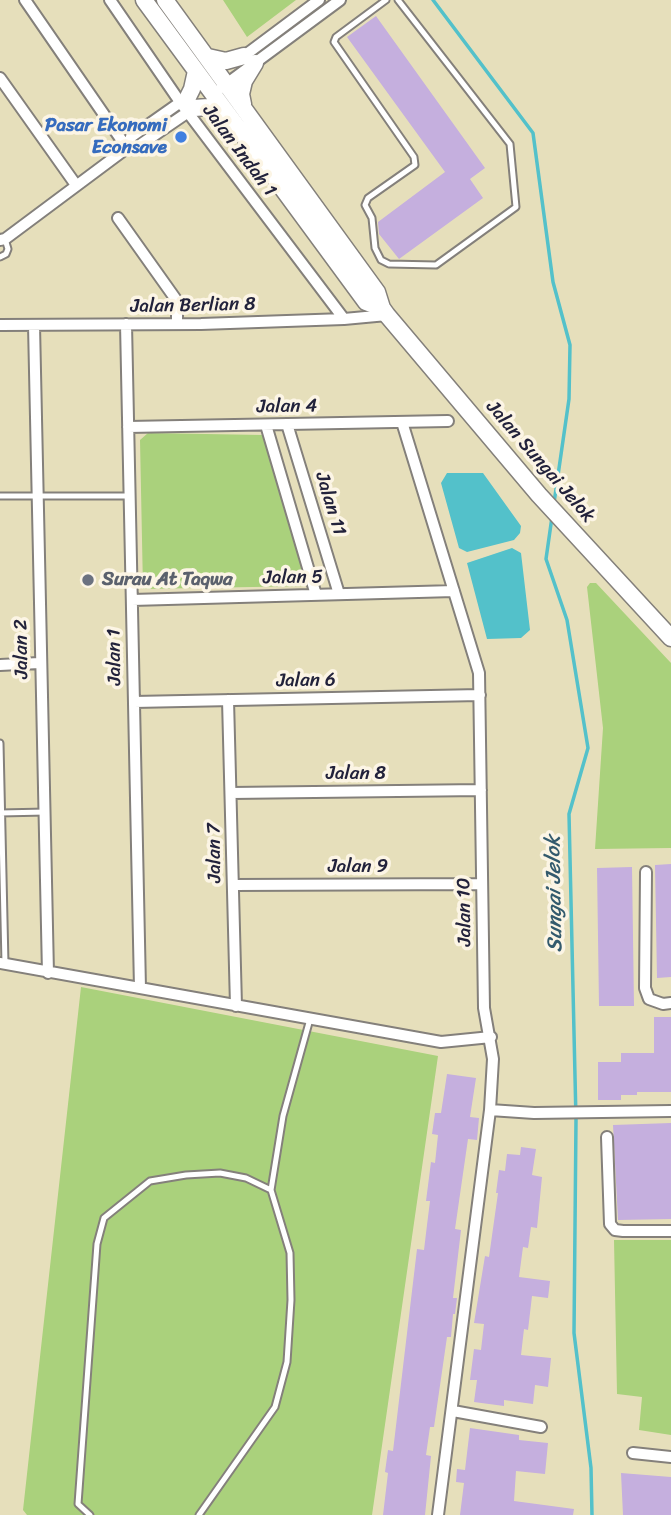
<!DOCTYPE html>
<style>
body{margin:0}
canvas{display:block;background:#e6dfbb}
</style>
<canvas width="671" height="1515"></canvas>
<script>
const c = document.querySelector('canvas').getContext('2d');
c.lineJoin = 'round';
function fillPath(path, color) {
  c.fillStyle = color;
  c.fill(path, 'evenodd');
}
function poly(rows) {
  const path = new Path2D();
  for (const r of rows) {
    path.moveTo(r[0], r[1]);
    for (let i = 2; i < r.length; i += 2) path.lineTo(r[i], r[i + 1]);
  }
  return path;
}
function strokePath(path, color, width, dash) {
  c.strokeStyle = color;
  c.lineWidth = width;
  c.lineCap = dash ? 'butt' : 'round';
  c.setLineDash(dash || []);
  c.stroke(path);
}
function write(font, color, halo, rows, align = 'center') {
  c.font = font + ' Sriracha,sans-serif';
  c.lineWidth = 7;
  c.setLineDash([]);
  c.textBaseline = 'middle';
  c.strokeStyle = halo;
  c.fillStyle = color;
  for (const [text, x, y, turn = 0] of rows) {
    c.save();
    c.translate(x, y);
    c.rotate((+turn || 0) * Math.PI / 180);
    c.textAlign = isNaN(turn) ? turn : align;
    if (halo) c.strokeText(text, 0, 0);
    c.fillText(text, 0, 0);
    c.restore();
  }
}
fillPath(poly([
 [223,0,296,0,247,37],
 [148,433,263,435,308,586,143,589,140,440],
 [590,583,596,583,671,663,671,848,595,849,603,728,587,587],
 [81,987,438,1056,372,1515,27,1515,23,1510],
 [614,1240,671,1240,671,1435,639,1430,642,1397,617,1394]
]), '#aad17c');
fillPath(poly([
 [447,473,483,473,521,526,520,533,514,540,467,552,459,548,441,483],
 [512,548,521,553,530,630,521,638,487,639,467,563]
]), '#53c1ca');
strokePath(poly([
 [433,0,533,133,553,282,570,345,569,399,554,503],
 [552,517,546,559,567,620,588,748,569,814,576,1120,574,1333,591,1468,592,1515]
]), '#53c1ca', 3.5);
fillPath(poly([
 [376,16,485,168,470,179,483,198,399,259,379,234,378,222,445,172,347,37],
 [671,864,671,977,657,978,655,865],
 [632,867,634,1006,599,1006,597,868],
 [654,1017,671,1017,671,1092,637,1092,637,1095,621,1095,621,1100,598,1100,598,1062,621,1062,621,1053,654,1053],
 [447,1074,476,1078,470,1117,479,1118,477,1140,468,1139,455,1229,461,1230,453,1298,457,1298,455,1314,453,1314,451,1337,447,1337,434,1427,430,1427,426,1455,431,1456,425,1515,383,1515,388,1473,385,1472,388,1450,393,1451,417,1249,424,1250,427,1225,430,1201,426,1201,431,1162,435,1163,438,1135,432,1134,435,1113,441,1113],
 [671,1123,671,1219,618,1220,613,1125],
 [521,1147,536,1149,532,1175,542,1177,537,1228,531,1227,528,1248,523,1247,519,1277,550,1281,548,1298,532,1296,528,1330,524,1329,521,1355,551,1358,548,1387,535,1385,533,1404,504,1400,504,1406,474,1402,477,1380,470,1380,474,1349,481,1350,484,1324,474,1323,485,1256,489,1257,498,1193,496,1193,499,1170,505,1171,507,1154,520,1155],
 [470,1428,519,1435,519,1440,548,1443,545,1474,516,1471,514,1501,574,1509,573,1515,460,1515,464,1483,456,1482,457,1469,465,1470],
 [621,1473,671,1477,671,1515,623,1515]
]), '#c5afde');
const lane = poly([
 [386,0,336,37,334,42,414,157,415,165,368,198,365,205,372,218,375,248,381,260,389,264,436,265,516,207,510,144,398,0],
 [0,257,6,254,8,249,5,239],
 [0,496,130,496],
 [0,743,5,964],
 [0,813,46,812],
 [90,1515,78,1504,97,1244,104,1218,150,1181,186,1175,220,1173,246,1178,271,1190],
 [199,1515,275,1407,287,1362,291,1300,290,1253,271,1190,283,1116,310,1019]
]);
const street = poly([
 [25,0,127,148],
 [110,0,180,102,344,319],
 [240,59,319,0],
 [0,78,76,185],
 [221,88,340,0],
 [127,148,131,137,185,99],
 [118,218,177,301,177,323],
 [0,240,5,239,127,148,137,147,197,106],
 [126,324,140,988],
 [0,325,201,324,344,319,387,315],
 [34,325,48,973],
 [402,422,479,673,484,1008,493,1059,490,1110,438,1515],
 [287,424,339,594],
 [266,425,316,595],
 [128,427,448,421],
 [132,600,454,591],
 [0,665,39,663],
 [228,700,236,1006],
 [134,702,480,695],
 [231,793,481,790],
 [646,872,645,988,649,999,663,1004,671,1003],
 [233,885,482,884],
 [0,963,441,1042,491,1037],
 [490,1110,534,1113,671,1111],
 [607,1137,610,1224,615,1230,623,1231,671,1231],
 [453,1411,541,1427],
 [633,1453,671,1457]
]);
const secondary = poly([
 [144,0,366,302,382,308],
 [165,0,377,292,382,308,387,315,539,495,671,638],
 [208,57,226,61,244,56],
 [188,97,192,89,196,71],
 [243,104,241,94,244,81,255,63],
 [194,108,209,107,225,111]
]);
strokePath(lane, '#84807b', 9);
strokePath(street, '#84807b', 14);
strokePath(secondary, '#84807b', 19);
strokePath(lane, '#fff', 5);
strokePath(street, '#fff', 10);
strokePath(secondary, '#fff', 16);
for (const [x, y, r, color] of [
 [181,137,7,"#3f7fe0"],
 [88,580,7,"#6b7280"]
]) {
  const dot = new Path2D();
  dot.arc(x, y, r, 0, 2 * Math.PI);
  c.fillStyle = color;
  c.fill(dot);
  strokePath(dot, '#fcf5e5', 2.5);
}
write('bold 19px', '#366cbe', '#fcf5e5', [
 ["Pasar Ekonomi",167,126],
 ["Econsave",167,148]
], 'right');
write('19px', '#22223b', '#fcf5e5', [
 ["Jalan Indah 1",239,151,53],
 ["Jalan Berlian 8",193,306,-1],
 ["Jalan 4",287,407,-1],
 ["Jalan Sungai Jelok",540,462,49],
 ["Jalan 11",330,504,73],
 ["Jalan 5",293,578,-1],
 ["Jalan 2",22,649,-91],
 ["Jalan 1",115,657,-91],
 ["Jalan 6",306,681,-1],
 ["Jalan 8",356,774],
 ["Jalan 7",215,853,-91],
 ["Jalan 9",358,867],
 ["Jalan 10",465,912,-91]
]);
write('bold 19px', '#5b616d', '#fcf5e5', [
 ["Surau At Taqwa",102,580]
], 'left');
write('italic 21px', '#335a6d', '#fcf5e5', [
 ["Sungai Jelok",555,894,-91]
]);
</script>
